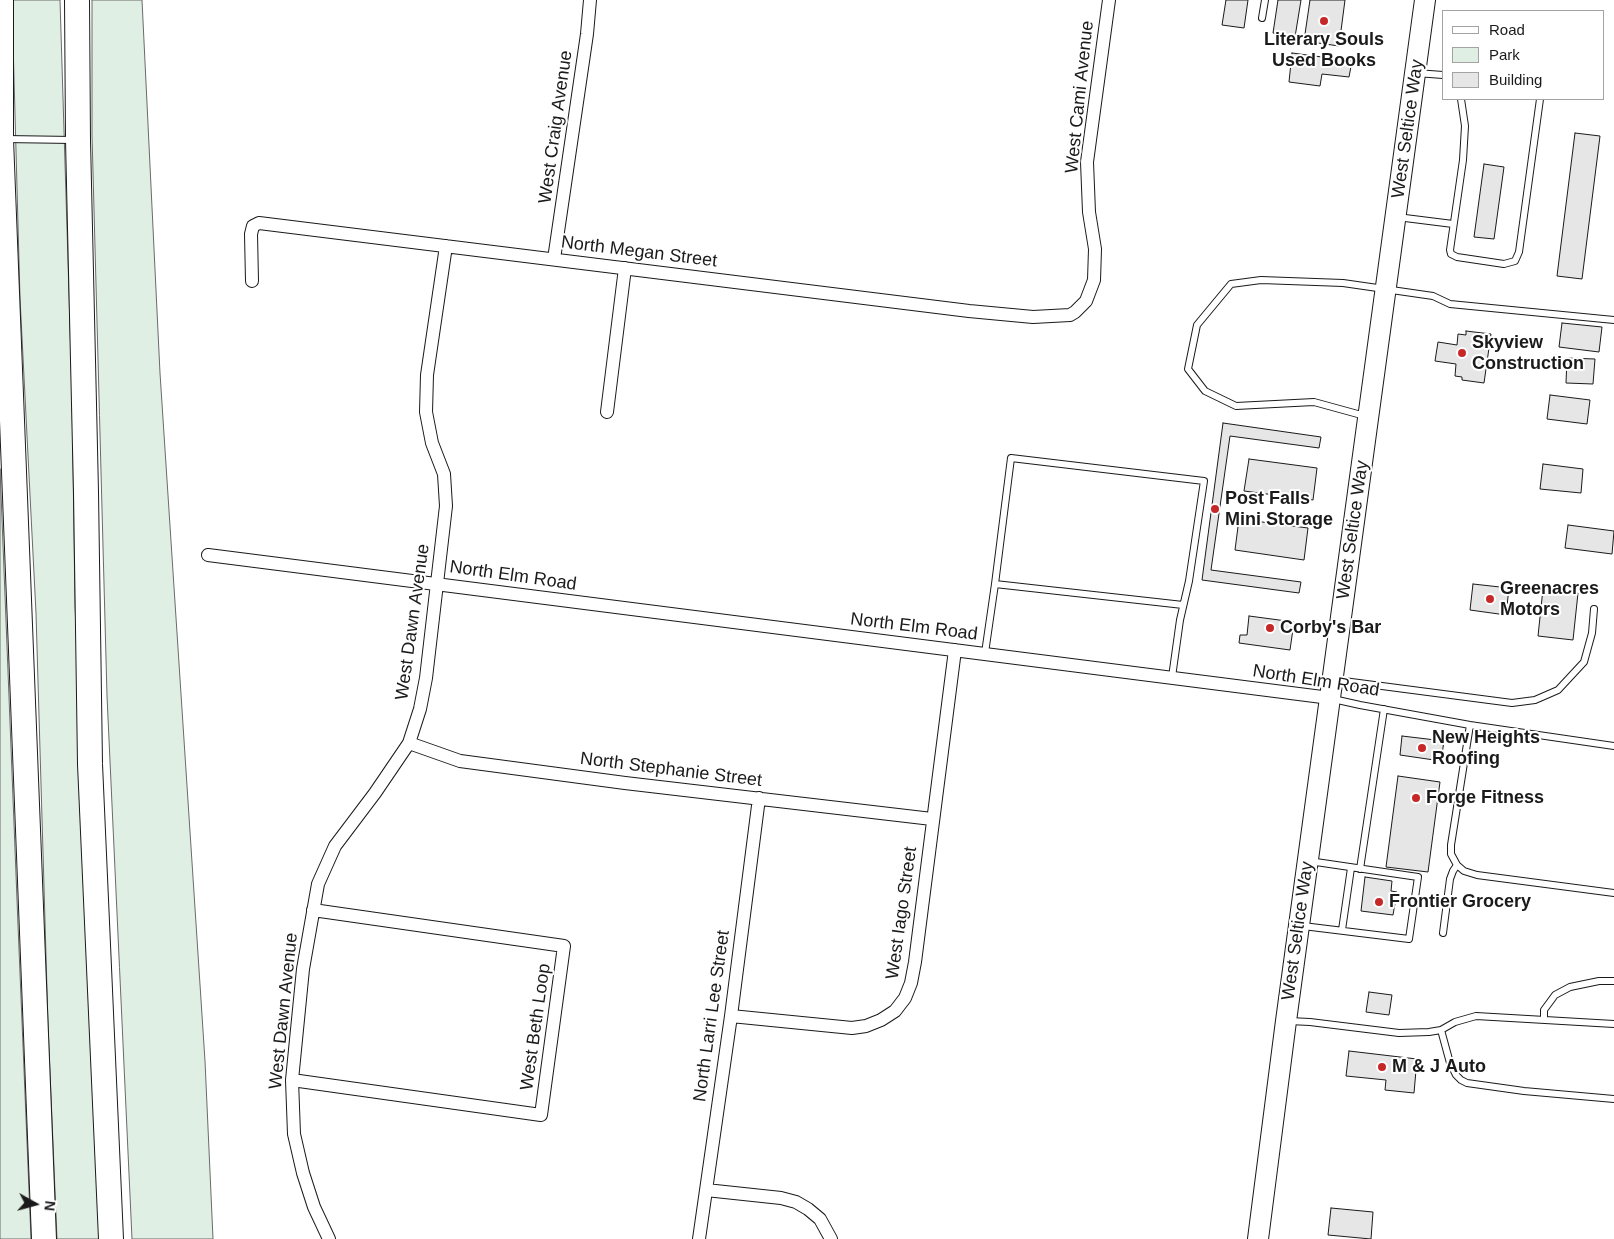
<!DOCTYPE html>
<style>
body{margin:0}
#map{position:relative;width:1614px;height:1239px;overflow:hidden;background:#fff;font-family:Helvetica,sans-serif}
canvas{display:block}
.legend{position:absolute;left:1442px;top:10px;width:162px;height:90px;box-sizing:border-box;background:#fff;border:1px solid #a3a3a3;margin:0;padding:6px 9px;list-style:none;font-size:15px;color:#1a1a1a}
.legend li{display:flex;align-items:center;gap:10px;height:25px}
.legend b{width:25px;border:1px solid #a3a3a3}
.north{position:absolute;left:10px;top:1179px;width:50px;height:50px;-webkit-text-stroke:4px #fff;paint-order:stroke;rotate:97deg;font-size:14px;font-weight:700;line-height:20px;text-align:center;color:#1a1a1a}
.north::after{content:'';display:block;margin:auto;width:18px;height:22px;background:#1a1a1a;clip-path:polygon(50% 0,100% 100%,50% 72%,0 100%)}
</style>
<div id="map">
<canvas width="1614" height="1239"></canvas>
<ul class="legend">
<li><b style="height:6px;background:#fff"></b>Road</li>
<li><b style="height:14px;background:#e0efe3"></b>Park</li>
<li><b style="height:14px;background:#e6e6e6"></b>Building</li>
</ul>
<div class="north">N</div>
</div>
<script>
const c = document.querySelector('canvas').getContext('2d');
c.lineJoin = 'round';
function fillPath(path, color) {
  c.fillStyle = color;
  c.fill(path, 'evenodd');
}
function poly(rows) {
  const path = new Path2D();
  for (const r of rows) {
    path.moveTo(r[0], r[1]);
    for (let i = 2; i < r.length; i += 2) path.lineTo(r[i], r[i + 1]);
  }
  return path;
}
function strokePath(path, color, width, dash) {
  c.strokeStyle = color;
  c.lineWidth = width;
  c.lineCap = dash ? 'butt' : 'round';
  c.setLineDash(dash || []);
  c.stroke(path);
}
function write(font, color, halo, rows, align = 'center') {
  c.font = font + ' Helvetica,sans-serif';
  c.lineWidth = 4;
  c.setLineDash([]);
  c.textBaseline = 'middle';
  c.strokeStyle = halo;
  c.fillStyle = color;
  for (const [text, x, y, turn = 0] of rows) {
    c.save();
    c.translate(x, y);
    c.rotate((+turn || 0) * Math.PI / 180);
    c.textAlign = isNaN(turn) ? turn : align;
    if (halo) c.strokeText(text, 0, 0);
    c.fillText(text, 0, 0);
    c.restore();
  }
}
const green = poly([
 [13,0,60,0,72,392,75,606,89,894,102,1239,57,1239,48,1024,36,613,20,298,13,41,13,0],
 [92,0,142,0,160,373,205,1061,213,1239,132,1239,107,696,92,135,92,0],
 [0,469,18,925,31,1239,0,1239,0,469]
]);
fillPath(green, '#e0efe3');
strokePath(green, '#6a6a6a', 1);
const building = poly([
 [1226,0,1248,0,1244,28,1222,25,1226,0],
 [1278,0,1301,0,1295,37,1273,33,1278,0],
 [1310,0,1345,0,1339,46,1304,41,1310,0],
 [1292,53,1352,61,1349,77,1322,74,1320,86,1289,82,1292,53],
 [1575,133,1600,136,1582,279,1557,276,1575,133],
 [1484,164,1504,167,1494,239,1474,237,1484,164],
 [1562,323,1602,327,1599,352,1559,347,1562,323],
 [1466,331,1491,334,1484,383,1462,380,1462,377,1455,376,1456,364,1435,361,1438,342,1457,345,1458,334,1466,335,1466,331],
 [1567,358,1595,359,1593,384,1566,383,1567,358],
 [1550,395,1590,400,1587,424,1547,419,1550,395],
 [1223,423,1321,437,1319,448,1230,436,1211,570,1301,582,1299,593,1202,580,1223,423],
 [1249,459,1317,468,1313,500,1244,491,1249,459],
 [1543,464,1583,469,1581,493,1540,489,1543,464],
 [1239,519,1308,528,1304,560,1235,550,1239,519],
 [1568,525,1614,531,1612,554,1565,548,1568,525],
 [1473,584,1509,588,1506,615,1470,610,1473,584],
 [1543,589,1578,593,1573,640,1538,636,1543,589],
 [1249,616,1294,622,1290,650,1239,643,1240,635,1247,635,1249,616],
 [1402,736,1444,741,1441,761,1400,755,1402,736],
 [1398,776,1440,782,1428,872,1386,867,1398,776],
 [1365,877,1392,881,1391,891,1397,892,1393,915,1361,911,1365,877],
 [1369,992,1392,995,1389,1015,1366,1012,1369,992],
 [1349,1051,1417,1059,1414,1093,1385,1090,1386,1080,1346,1076,1349,1051],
 [1331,1208,1373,1212,1371,1239,1328,1235,1331,1208]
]);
fillPath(building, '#e6e6e6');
strokePath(building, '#1a1a1a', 1);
const service = poly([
 [1262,18,1265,0],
 [1416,73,1443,75],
 [1461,99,1465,126,1463,160,1450,250,1451,254,1457,257,1504,264,1515,261,1519,252,1540,99],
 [4,139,74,140],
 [1397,217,1453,224],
 [1365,416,1314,402,1236,406,1205,391,1188,369,1197,325,1231,284,1261,280,1343,283,1433,296,1450,304,1614,320],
 [995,584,1183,605],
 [985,653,995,584,1011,458,1204,481,1189,581,1180,620,1172,677],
 [1336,680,1512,703,1535,700,1558,690,1584,662,1592,633,1594,609],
 [1333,699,1360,705,1470,725,1614,746],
 [1470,725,1451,845,1451,854,1457,865,1464,871,1477,875,1614,893],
 [1360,869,1384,709],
 [1303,926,1409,939,1418,877,1309,861],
 [1342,930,1351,868],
 [1443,933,1450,879,1453,871,1457,865],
 [1544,1020,1544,1010,1555,995,1570,987,1599,981,1614,981],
 [1289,1021,1310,1022,1399,1033,1429,1032,1441,1030,1455,1022,1476,1016,1614,1024],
 [1441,1030,1450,1063,1456,1075,1461,1080,1467,1083,1524,1091,1614,1099]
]);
const minor = poly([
 [554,259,587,34,590,0],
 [252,281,251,234,253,226,259,223,969,311,1033,317,1070,315,1075,312,1086,301,1094,280,1095,249,1089,212,1087,162,1109,0],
 [607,412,625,268],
 [208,555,1330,698],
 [409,743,460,761,625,783,932,819],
 [731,1016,852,1028,866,1026,881,1020,895,1011,905,998,911,983,915,962,955,650],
 [292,1080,541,1115,564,946,313,910],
 [706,1190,781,1198,796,1202,808,1209,820,1219,831,1239],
 [329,1239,314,1207,303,1173,294,1134,292,1080,303,969,318,884,335,846,375,793,409,743,420,709,426,678,446,506,444,474,432,443,426,412,427,375,446,246],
 [699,1239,731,1016,759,798]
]);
const primary = poly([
 [1258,1239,1286,1021,1425,0]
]);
const motorway = poly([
 [1,0,1,139,44,1239],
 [77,0,78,140,86,492,90,764,111,1239]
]);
strokePath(service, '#1a1a1a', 8);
strokePath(minor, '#1a1a1a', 14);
strokePath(primary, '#1a1a1a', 22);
strokePath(motorway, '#1a1a1a', 26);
strokePath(service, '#fff', 6);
strokePath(minor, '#fff', 12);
strokePath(primary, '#fff', 20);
strokePath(motorway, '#fff', 24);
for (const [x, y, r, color] of [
 [1324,21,5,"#c62828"],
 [1462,353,5,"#c62828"],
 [1215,509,5,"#c62828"],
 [1490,599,5,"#c62828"],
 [1270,628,5,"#c62828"],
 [1422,748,5,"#c62828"],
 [1416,798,5,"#c62828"],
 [1379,902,5,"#c62828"],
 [1382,1067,5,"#c62828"]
]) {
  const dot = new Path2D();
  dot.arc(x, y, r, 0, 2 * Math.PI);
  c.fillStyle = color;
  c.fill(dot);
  strokePath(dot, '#fff', 2);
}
write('bold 18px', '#1a1a1a', '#fff', [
 ["Literary Souls",1324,40,"center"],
 ["Used Books",1324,61,"center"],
 ["Skyview",1472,343],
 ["Construction",1472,364],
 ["Post Falls",1225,499],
 ["Mini Storage",1225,520],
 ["Greenacres",1500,589],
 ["Motors",1500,610],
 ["Corby's Bar",1280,628],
 ["New Heights",1432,738],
 ["Roofing",1432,759],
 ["Forge Fitness",1426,798],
 ["Frontier Grocery",1389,902],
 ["M & J Auto",1392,1067]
], 'left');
write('18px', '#1a1a1a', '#fff', [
 ["West Cami Avenue",1080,97,-84],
 ["West Craig Avenue",556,127,-82],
 ["West Seltice Way",1408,129,-82],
 ["North Megan Street",639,252,7],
 ["West Seltice Way",1353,530,-82],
 ["North Elm Road",513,576,8],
 ["West Dawn Avenue",413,622,-82],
 ["North Elm Road",914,627,7],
 ["North Elm Road",1316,681,9],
 ["North Stephanie Street",671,770,7],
 ["West Iago Street",902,913,-82],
 ["West Seltice Way",1298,931,-82],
 ["West Dawn Avenue",284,1011,-84],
 ["North Larri Lee Street",712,1016,-82],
 ["West Beth Loop",536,1027,-82]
]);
</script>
